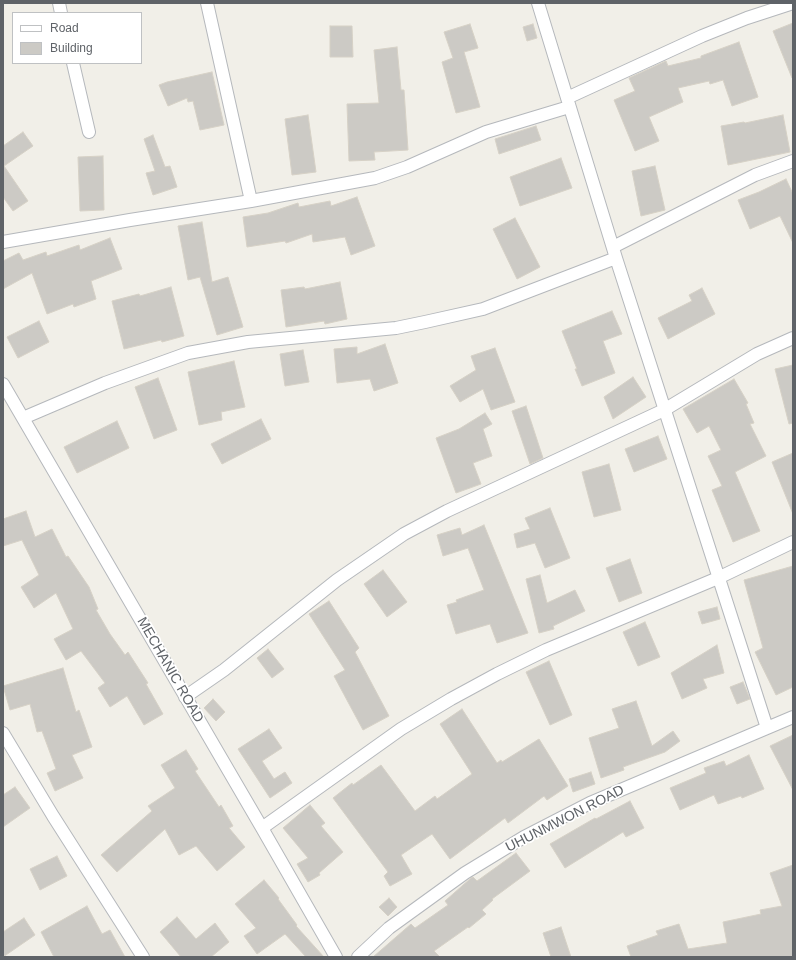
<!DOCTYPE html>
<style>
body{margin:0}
#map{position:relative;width:796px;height:960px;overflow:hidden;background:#f1efe8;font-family:Helvetica,sans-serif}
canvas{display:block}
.frame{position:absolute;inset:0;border:4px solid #5f6368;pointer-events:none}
.legend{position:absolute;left:12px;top:12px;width:130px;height:52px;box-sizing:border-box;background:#fff;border:1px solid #bfc1c3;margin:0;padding:5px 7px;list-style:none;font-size:12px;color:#5f6368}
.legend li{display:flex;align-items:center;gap:8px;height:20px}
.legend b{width:20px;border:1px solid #bfc1c3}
</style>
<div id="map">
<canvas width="796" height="960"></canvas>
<div class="frame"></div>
<ul class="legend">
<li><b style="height:5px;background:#fff"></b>Road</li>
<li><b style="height:11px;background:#cccac5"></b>Building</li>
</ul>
</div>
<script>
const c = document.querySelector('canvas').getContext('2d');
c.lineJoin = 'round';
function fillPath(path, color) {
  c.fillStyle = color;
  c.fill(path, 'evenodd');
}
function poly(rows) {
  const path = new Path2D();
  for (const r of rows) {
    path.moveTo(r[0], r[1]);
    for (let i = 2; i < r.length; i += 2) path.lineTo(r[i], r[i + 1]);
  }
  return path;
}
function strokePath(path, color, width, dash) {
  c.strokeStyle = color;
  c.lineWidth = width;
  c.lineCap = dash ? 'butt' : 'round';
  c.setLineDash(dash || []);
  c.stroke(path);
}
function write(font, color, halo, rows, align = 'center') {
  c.font = font + ' Helvetica,sans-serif';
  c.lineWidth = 3.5;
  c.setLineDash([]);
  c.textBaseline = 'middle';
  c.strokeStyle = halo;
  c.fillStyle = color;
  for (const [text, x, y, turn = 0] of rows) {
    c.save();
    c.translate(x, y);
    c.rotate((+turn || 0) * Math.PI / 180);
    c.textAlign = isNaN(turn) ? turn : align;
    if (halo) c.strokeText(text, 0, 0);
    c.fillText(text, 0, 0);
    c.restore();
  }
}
const building = poly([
 [793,23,793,78,792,78,773,31,793,23],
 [470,24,478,48,464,52,480,107,456,113,442,62,453,58,444,32,470,24],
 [533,24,537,38,527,41,523,27,533,24],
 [330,26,352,26,353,57,330,57,330,26],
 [739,42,758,97,732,106,723,80,710,84,709,81,678,88,683,102,649,117,659,141,635,151,614,100,635,91,629,78,666,61,668,66,701,58,701,56,739,42],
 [397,47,401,90,404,90,408,150,374,152,375,160,349,161,347,104,379,103,374,50,397,47],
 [212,72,224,125,200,130,193,101,188,102,187,98,168,106,159,85,167,82,212,72],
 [308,115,316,172,292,175,285,119,308,115],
 [783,115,790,152,728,165,721,126,744,122,745,123,783,115],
 [536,126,541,140,499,154,495,139,536,126],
 [23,132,33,146,4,166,28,201,13,211,3,197,3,146,23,132],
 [153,135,165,167,170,166,177,187,153,195,146,173,155,171,144,139,153,135],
 [103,156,104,210,80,211,78,157,103,156],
 [561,158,572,188,520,206,510,177,561,158],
 [655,166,665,210,641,216,632,171,655,166],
 [786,179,793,194,793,243,780,216,750,229,738,200,759,192,786,179],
 [357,197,375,246,351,255,345,237,313,242,312,234,286,243,285,241,247,247,243,217,268,213,298,203,299,207,330,201,331,206,357,197],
 [515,218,540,267,517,279,493,229,515,218],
 [202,222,212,282,228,277,243,327,217,335,200,277,188,280,178,226,202,222],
 [110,238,122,269,91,281,96,299,74,307,73,304,47,314,32,273,3,289,3,261,19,253,23,260,46,252,47,256,79,245,80,250,110,238],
 [340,282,347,319,325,324,324,321,286,327,281,290,304,287,305,289,340,282],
 [171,287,184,336,162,342,161,340,124,349,112,301,139,294,140,296,171,287],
 [702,288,715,314,668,339,658,318,692,301,689,295,702,288],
 [612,311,622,334,603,341,615,373,582,386,575,369,577,369,562,331,612,311],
 [39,321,49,342,18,358,7,337,39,321],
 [385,344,398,383,374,391,370,379,337,383,334,349,357,347,357,354,385,344],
 [495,348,515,402,491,410,483,389,460,402,450,386,476,370,471,356,495,348],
 [303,350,309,382,285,386,280,354,303,350],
 [234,361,245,407,221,412,222,420,199,425,188,372,234,361],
 [793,365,793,423,789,424,775,369,793,365],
 [633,377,646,397,613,419,604,397,633,377],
 [158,378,177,430,154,439,135,387,158,378],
 [734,379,748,403,746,404,754,423,750,424,766,456,735,472,760,531,733,542,712,490,722,486,708,456,721,450,709,426,697,433,683,409,734,379],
 [526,406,543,458,530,464,512,411,526,406],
 [485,413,492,424,483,429,492,456,473,463,481,484,456,493,436,438,459,429,485,413],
 [261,419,271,439,222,464,211,444,261,419],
 [117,421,129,448,77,473,64,447,117,421],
 [658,436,667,459,634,472,625,449,658,436],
 [793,453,793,514,772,462,793,453],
 [609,464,621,510,594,517,582,472,609,464],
 [550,508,570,558,545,568,535,543,517,548,514,534,530,529,525,518,550,508],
 [26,511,35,537,52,529,66,557,68,556,89,587,98,609,96,610,110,634,125,655,128,652,148,683,146,684,163,714,144,725,127,696,110,707,98,688,105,683,81,651,66,660,54,639,73,629,56,593,34,608,21,587,39,575,22,540,3,546,3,519,26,511],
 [484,525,528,633,497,643,490,624,456,634,447,605,457,602,456,600,484,590,468,548,443,556,437,535,460,528,462,535,484,525],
 [630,559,642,593,619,602,606,568,630,559],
 [793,566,793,687,776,695,755,652,763,648,744,580,793,566],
 [383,570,407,602,387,617,364,584,383,570],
 [540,575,547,603,575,590,585,611,553,626,554,629,539,633,526,579,540,575],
 [329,601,359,648,355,652,389,716,363,730,334,676,345,670,309,614,329,601],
 [717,607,720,619,702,624,698,612,717,607],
 [645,622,660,657,638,666,623,632,645,622],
 [717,645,724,673,703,679,707,688,682,699,671,673,717,645],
 [268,649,284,669,272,678,257,658,268,649],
 [549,661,572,715,550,725,526,672,549,661],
 [63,668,76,712,79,710,92,747,72,755,83,778,55,791,47,773,56,769,42,731,37,732,30,704,10,710,3,686,63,668],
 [743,682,750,699,737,704,730,687,743,682],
 [213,699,225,712,216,721,204,708,213,699],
 [636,701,652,746,673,731,680,741,665,752,623,767,624,770,601,778,589,738,619,728,612,709,636,701],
 [462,709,497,763,501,760,502,762,539,739,568,786,547,800,544,796,508,823,505,818,450,859,432,834,401,855,412,874,390,886,384,876,388,872,333,798,352,783,353,785,381,765,415,811,435,796,437,799,472,774,440,724,462,709],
 [269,729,282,748,262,761,274,779,285,772,292,783,270,798,238,749,269,729],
 [793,735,793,790,770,746,793,735],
 [186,750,198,769,195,771,219,807,221,805,233,826,229,828,245,847,217,871,196,846,179,855,165,829,117,872,101,855,152,811,148,806,175,788,161,765,186,750],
 [749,755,764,789,742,798,741,796,718,804,714,795,680,810,670,788,706,773,704,768,724,761,726,766,749,755],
 [591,772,595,784,573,792,569,779,591,772],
 [15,787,30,808,3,827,3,795,15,787],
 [630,801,644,828,626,837,623,832,565,868,550,844,595,818,596,819,630,801],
 [310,805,325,823,321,826,343,852,319,873,320,875,308,882,297,864,308,858,283,828,310,805],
 [516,853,530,871,492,899,493,900,482,910,486,914,469,928,468,927,434,951,440,957,373,957,411,924,415,928,448,905,445,901,471,878,473,877,477,881,516,853],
 [57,856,67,876,40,890,30,869,57,856],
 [793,865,793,956,786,957,631,957,627,946,658,935,656,931,679,924,688,949,727,943,723,922,761,914,760,910,782,906,770,873,793,865],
 [264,880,279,898,278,899,297,925,296,926,324,957,306,957,285,934,257,954,244,936,256,928,235,904,264,880],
 [389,898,397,907,388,916,379,907,389,898],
 [87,906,102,934,110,930,125,957,54,957,41,932,87,906],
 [177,917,196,939,215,923,229,942,211,957,181,957,160,932,177,917],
 [24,918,35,935,3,957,3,932,24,918],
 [561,927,571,957,551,957,543,933,561,927]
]);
fillPath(building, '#cccac5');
strokePath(building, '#d6d1c6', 1);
const minor = poly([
 [59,3,61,13],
 [207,3,251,201],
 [538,3,616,258,767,728],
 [73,63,89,132],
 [567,98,702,36,747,18,793,3],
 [3,242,130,220,251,201,375,178,407,167,486,132,569,107],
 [613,247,755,175,793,161],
 [3,384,262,828,336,957],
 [23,418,105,383,188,353,248,342,396,328,425,322,483,309,616,258],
 [185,697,224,670,337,580,404,534,447,511,664,410,757,354,793,338],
 [3,733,53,816,143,957],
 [262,828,401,729,451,699,497,674,546,650,718,578,793,542],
 [358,957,389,928,465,873,524,837,590,803,793,717]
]);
strokePath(minor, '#b5b8bc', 14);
strokePath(minor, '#fff', 12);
write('14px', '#5f6368', '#fff', [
 ["MECHANIC ROAD",170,670,60],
 ["UHUNMWON ROAD",565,819,-27]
]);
</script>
